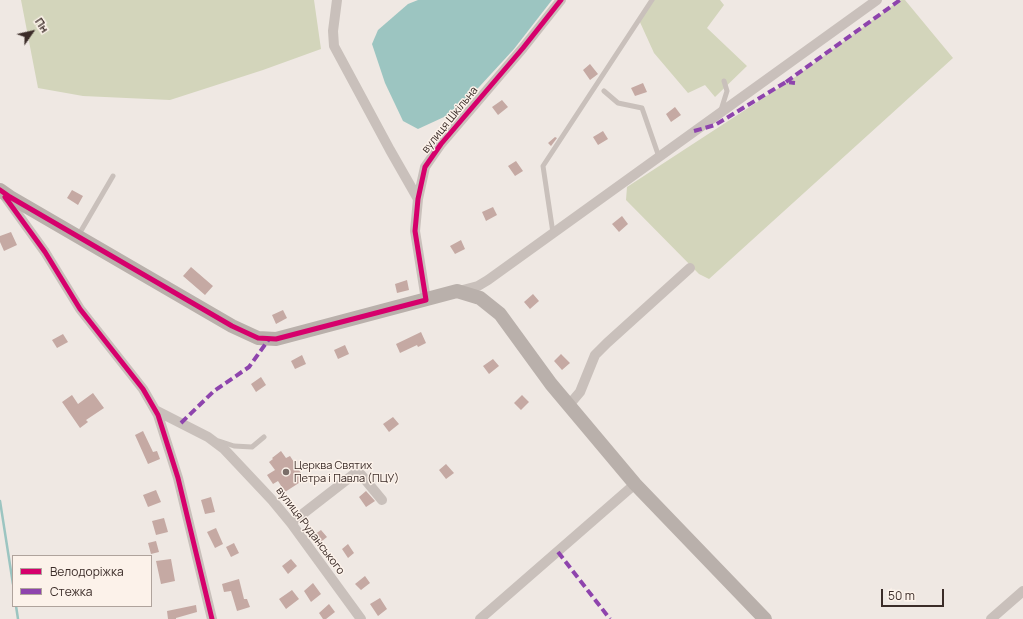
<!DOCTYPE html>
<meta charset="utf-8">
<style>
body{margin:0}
#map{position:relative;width:1023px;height:619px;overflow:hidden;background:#efe8e3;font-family:Manrope,sans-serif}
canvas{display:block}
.legend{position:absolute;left:12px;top:555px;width:140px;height:52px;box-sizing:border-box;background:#fcf2ea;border:1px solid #afa39c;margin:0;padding:5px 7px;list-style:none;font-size:12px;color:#3b2c28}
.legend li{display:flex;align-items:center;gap:8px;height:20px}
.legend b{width:20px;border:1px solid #afa39c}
.north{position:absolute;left:12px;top:12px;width:40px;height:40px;-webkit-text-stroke:3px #fcf2ea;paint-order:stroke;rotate:56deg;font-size:11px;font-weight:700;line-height:16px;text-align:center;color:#3b2c28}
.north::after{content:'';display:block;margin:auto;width:14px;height:18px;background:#3b2c28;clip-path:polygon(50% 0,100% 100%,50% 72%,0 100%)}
.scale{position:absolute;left:881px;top:589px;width:63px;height:18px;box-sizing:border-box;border:2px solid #3b2c28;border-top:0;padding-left:5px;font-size:12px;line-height:14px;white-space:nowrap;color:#3b2c28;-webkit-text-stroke:3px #fcf2ea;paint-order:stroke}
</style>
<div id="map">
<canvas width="1023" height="619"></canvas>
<ul class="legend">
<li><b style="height:5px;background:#d6006c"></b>Велодоріжка</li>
<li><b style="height:5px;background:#8e44ad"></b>Стежка</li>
</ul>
<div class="north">Пн</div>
<div class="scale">50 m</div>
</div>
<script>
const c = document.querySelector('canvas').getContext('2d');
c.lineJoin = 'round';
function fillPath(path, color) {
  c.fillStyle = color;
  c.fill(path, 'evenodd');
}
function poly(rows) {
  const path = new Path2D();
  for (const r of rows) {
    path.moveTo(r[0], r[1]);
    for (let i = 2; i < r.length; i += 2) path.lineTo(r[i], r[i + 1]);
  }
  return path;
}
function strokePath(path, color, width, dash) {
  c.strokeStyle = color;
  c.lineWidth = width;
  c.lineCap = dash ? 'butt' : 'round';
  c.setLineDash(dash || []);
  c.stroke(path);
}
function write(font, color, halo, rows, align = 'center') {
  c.font = font + ' Manrope,sans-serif';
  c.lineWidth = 3;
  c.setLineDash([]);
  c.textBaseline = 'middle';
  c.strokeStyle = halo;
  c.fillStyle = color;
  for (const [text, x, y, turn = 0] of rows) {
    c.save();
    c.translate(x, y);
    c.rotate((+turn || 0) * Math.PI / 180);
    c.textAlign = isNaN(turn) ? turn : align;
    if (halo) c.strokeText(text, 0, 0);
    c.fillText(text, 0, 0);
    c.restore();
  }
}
fillPath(poly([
 [21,0,314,0,321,49,263,70,170,100,83,96,38,88],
 [652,0,720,0,724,5,707,28,747,66,715,97,705,85,688,93,654,53,639,20],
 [900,0,905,0,953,58,709,279,699,274,626,200,627,187,791,80]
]), '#d3d5bb');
fillPath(poly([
 [418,0,552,0,514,49,457,111,418,129,403,121,385,83,372,44,378,30,408,4]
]), '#9cc5c1');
strokePath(poly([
 [0,501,13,584],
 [16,606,18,619]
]), '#9cc5c1', 2.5);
fillPath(poly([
 [590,64,598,74,590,80,583,70],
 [643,83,647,92,635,96,631,88],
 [502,100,508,107,498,115,492,107],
 [675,107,681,115,671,122,666,114],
 [603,131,608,139,598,145,593,137],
 [555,137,557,138,551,146,548,143],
 [516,161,523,171,515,176,508,166],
 [72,190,83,196,78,205,67,198],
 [493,207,497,215,486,221,482,212],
 [622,216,628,224,619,232,612,224],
 [11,232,17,245,4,251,0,242,0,236],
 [461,240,465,249,455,254,450,246],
 [191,267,213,286,205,295,183,276],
 [407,280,409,290,397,293,395,284],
 [533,294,539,301,530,309,524,302],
 [283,310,287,318,276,324,272,315],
 [421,332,426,343,418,347,417,345,400,353,396,344],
 [63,334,68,342,57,348,52,340],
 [345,345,349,354,338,359,334,350],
 [561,354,570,363,562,370,554,361],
 [302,355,306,364,295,369,291,361],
 [493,359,499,366,489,374,483,366],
 [261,377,266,385,256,392,251,384],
 [93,393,104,408,86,420,88,422,80,428,62,402,72,395,78,404],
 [522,395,529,402,521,410,514,403],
 [393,417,399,424,389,432,383,424],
 [143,431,153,452,157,451,160,459,148,464,135,435],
 [281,451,286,458,290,456,305,479,285,492,278,481,273,484,267,475,275,470,269,462,273,459,272,458],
 [446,464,454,473,446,479,439,470],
 [156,490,161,502,148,507,143,495],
 [366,491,375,501,366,507,359,497],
 [211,497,215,512,205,514,201,500],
 [164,518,168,532,156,535,152,521],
 [216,528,223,544,215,548,207,532],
 [321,530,327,537,317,545,311,537],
 [156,541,159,552,151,554,148,543],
 [234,543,239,553,231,557,226,547],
 [348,544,354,553,348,558,342,549],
 [171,559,175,581,161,584,156,561],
 [291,559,297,566,288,574,282,566],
 [365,576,370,583,361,590,355,584],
 [239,579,244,599,247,599,250,607,237,611,231,591,224,592,222,584],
 [313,583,321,594,311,602,304,591],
 [292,590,299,599,286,609,279,599],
 [380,598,387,609,378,616,370,604],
 [329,604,335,612,326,619,323,619,319,613],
 [196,605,197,612,176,618,176,619,168,619,167,611]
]), '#c5a9a3');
strokePath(poly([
 [604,91,618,103,642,108,659,157],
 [721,110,727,91,724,81],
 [553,233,543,166,652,0],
 [78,236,113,176],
 [219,441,234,446,252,447,264,437]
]), '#c9c0bb', 5);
strokePath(poly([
 [337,0,333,31,334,46,390,150,418,199],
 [4,195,45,252,80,309,143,389,158,415,178,478,212,619],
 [459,291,478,286,488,280,877,0],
 [426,300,415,231,418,199,425,167,441,144,523,48,561,0],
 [569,405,580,392,595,355,607,343,690,268],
 [155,410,208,437,224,449,272,500,291,523,361,619],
 [291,523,358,471,382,500],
 [480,619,635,484],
 [991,619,1023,591]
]), '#c9c0bb', 10);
strokePath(poly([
 [0,190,10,197,232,326,258,338,276,339,457,291,480,298,500,314,551,384,635,484,765,619]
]), '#b9b0ab', 14);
strokePath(poly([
 [786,82,900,0],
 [694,131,715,125,786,82,795,83],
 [181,423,214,391,249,367,269,339],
 [558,552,610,619]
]), '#8e44ad', 4, [8, 4]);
strokePath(poly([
 [0,190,10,197,232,326,258,338,276,339,426,300,415,231,418,199,425,167,441,144,523,48,561,0],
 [5,197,45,252,80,309,143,389,158,415,178,478,212,619]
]), '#d6006c', 5);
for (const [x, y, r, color] of [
 [286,472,4,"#7a6e69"]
]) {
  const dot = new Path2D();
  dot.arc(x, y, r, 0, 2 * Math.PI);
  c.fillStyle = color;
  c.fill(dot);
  strokePath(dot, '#fcf2ea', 1.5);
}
write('11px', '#3b2c28', '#fcf2ea', [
 ["вулиця Шкільна",450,120,-51],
 ["вулиця Руданського",310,531,53]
]);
write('11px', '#3b2c28', '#fcf2ea', [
 ["Церква Святих",294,466],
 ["Петра і Павла (ПЦУ)",294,479]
], 'left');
</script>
